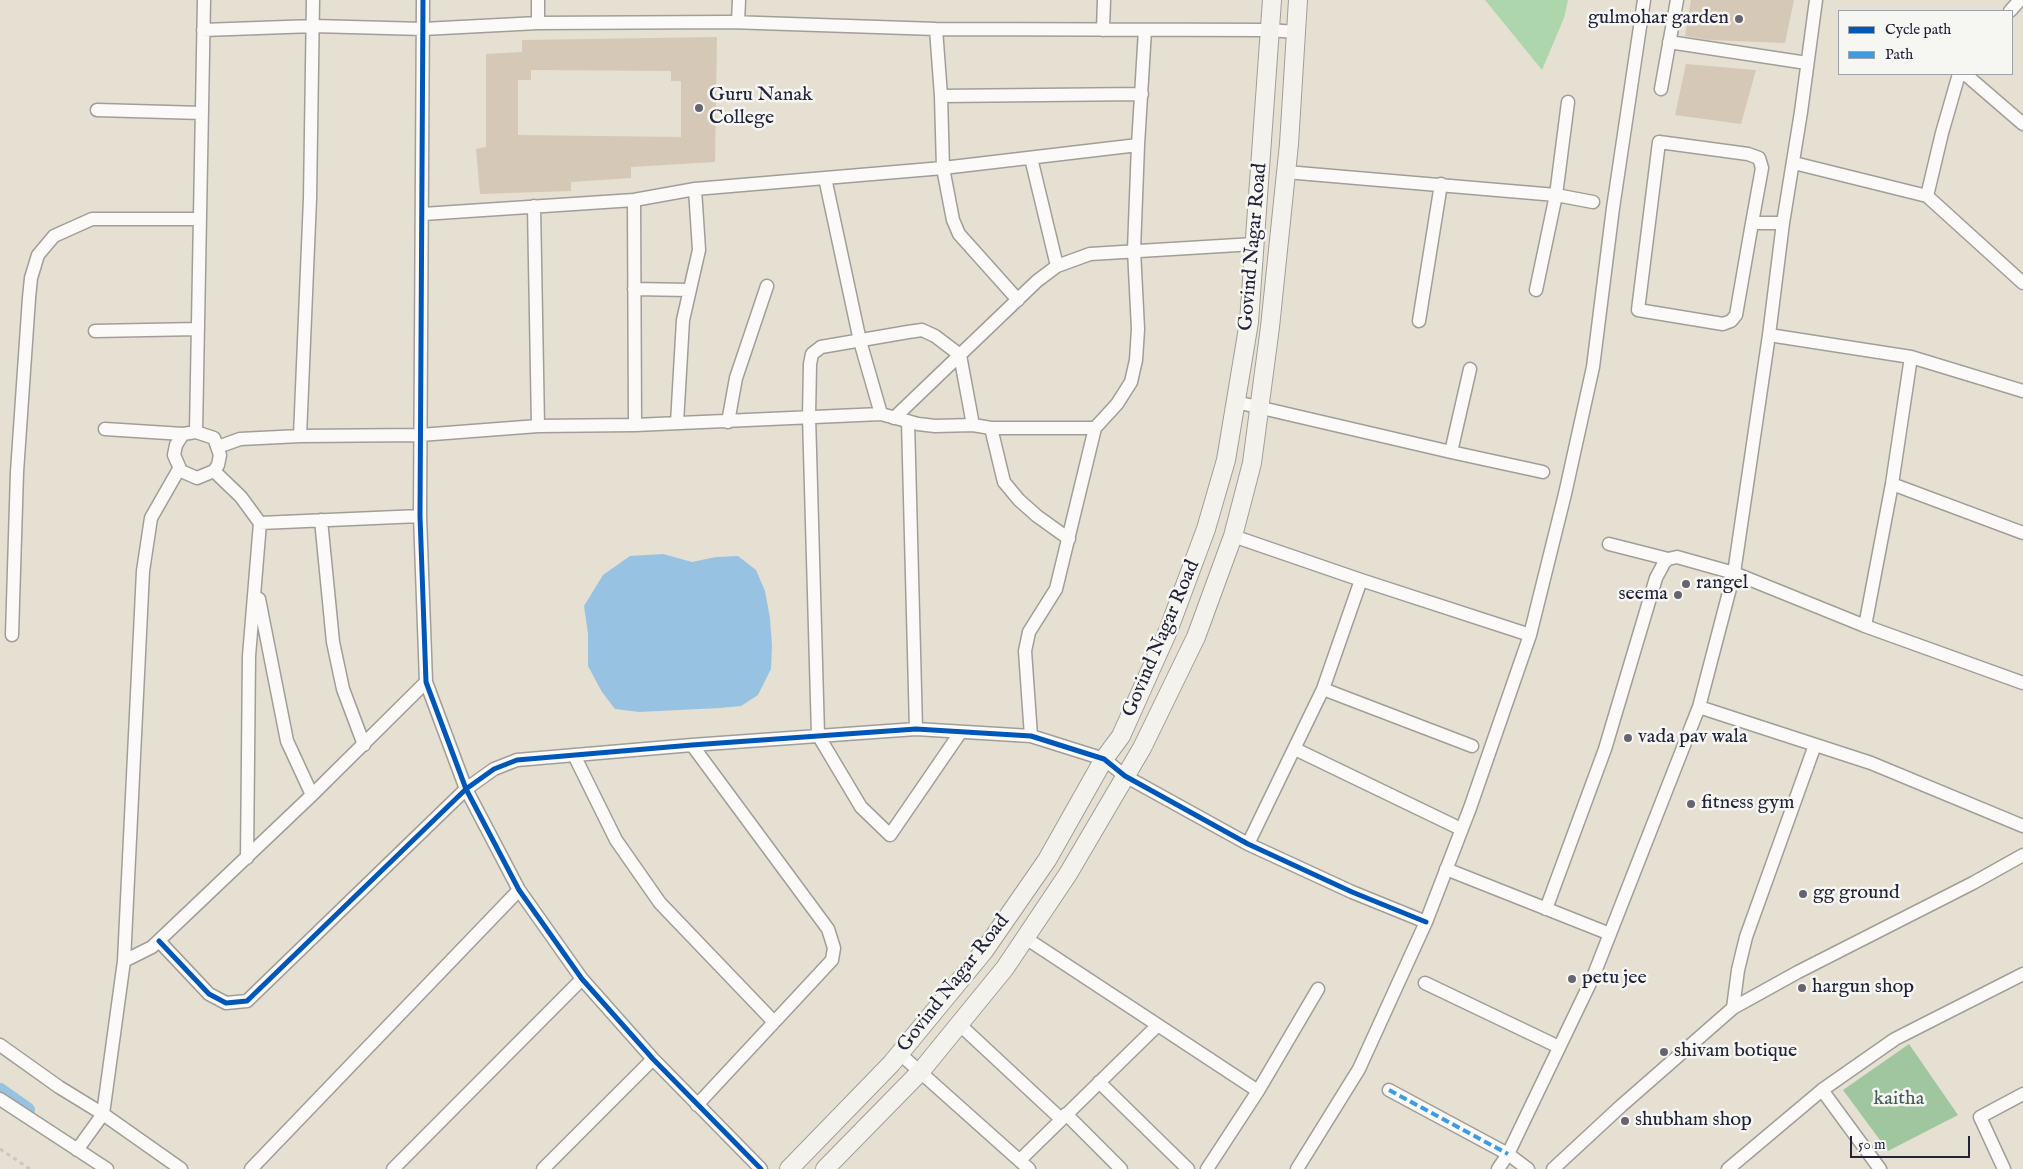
<!DOCTYPE html>
<style>
body{margin:0}
#map{position:relative;width:2023px;height:1169px;overflow:hidden;background:#e5e0d1;font-family:"IM FELL English",serif}
canvas{display:block}
.legend{position:absolute;left:1838px;top:10px;width:175px;height:65px;box-sizing:border-box;background:#f6f6f2;border:1px solid #a1a1a9;margin:0;padding:6px 9px;list-style:none;font-size:15px;color:#22223b}
.legend li{display:flex;align-items:center;gap:10px;height:25px}
.legend b{width:25px;border:1px solid #a1a1a9}
.scale{position:absolute;left:1850px;top:1136px;width:120px;height:22px;box-sizing:border-box;border:2px solid #22223b;border-top:0;padding-left:6px;font-size:15px;line-height:18px;white-space:nowrap;color:#22223b;-webkit-text-stroke:4px #f6f6f2;paint-order:stroke}
</style>
<div id="map">
<canvas width="2023" height="1169"></canvas>
<ul class="legend">
<li><b style="height:6px;background:#0057b8"></b>Cycle path</li>
<li><b style="height:6px;background:#3c9ce2"></b>Path</li>
</ul>
<div class="scale">50 m</div>
</div>
<script>
const c = document.querySelector('canvas').getContext('2d');
c.lineJoin = 'round';
function fillPath(path, color) {
  c.fillStyle = color;
  c.fill(path, 'evenodd');
}
function poly(rows) {
  const path = new Path2D();
  for (const r of rows) {
    path.moveTo(r[0], r[1]);
    for (let i = 2; i < r.length; i += 2) path.lineTo(r[i], r[i + 1]);
  }
  return path;
}
function strokePath(path, color, width, dash) {
  c.strokeStyle = color;
  c.lineWidth = width;
  c.lineCap = dash ? 'butt' : 'round';
  c.setLineDash(dash || []);
  c.stroke(path);
}
function write(font, color, halo, rows, align = 'center') {
  c.font = font + ' "IM FELL English",serif';
  c.lineWidth = 5;
  c.setLineDash([]);
  c.textBaseline = 'middle';
  c.strokeStyle = halo;
  c.fillStyle = color;
  for (const [text, x, y, turn = 0] of rows) {
    c.save();
    c.translate(x, y);
    c.rotate((+turn || 0) * Math.PI / 180);
    c.textAlign = isNaN(turn) ? turn : align;
    if (halo) c.strokeText(text, 0, 0);
    c.fillText(text, 0, 0);
    c.restore();
  }
}
fillPath(poly([
 [1485,0,1568,0,1564,18,1542,70]
]), '#add6ac');
fillPath(poly([
 [1909,1044,1958,1115,1888,1151,1843,1090]
]), '#a0c6a0');
fillPath(poly([
 [663,554,692,562,716,557,738,556,756,570,765,591,770,618,772,646,771,669,758,695,741,706,720,708,639,712,615,709,602,692,588,666,588,634,584,606,603,575,630,556]
]), '#98c2e2');
strokePath(poly([
 [0,1091,27,1110]
]), '#98c2e2', 16);
fillPath(poly([
 [1691,0,1794,0,1785,43,1709,40,1685,36],
 [717,37,715,162,631,167,631,178,571,182,571,191,480,194,476,149,486,147,486,54,522,52,522,40],
 [531,70,671,71,671,81,681,81,681,137,518,135,518,80,531,80],
 [1686,64,1756,70,1741,124,1675,115]
]), '#d6c8b7');
const street = poly([
 [423,0,420,516,426,682,466,789,519,890,582,979,653,1059,761,1169],
 [538,0,538,23],
 [2010,11,2020,0],
 [738,22,739,0],
 [936,29,941,96,943,168,953,220,959,234,1018,300],
 [203,30,314,26,423,29,538,23,730,22,936,29,1269,30,1296,32],
 [1103,30,1104,0],
 [1669,42,1807,63],
 [1965,74,2023,124],
 [1661,89,1677,0],
 [941,96,1142,94],
 [97,110,202,113],
 [1031,158,1057,266],
 [1794,163,1927,196,1942,133,1959,74],
 [1286,172,1556,195,1593,202],
 [825,178,860,341,881,414],
 [1927,196,2023,283],
 [634,200,635,425],
 [534,206,538,426],
 [423,214,634,200,695,189,943,168,1138,145],
 [1752,223,1736,315,1731,321,1723,324,1638,310,1659,142,1748,154,1759,158,1762,168,1752,223,1783,223],
 [634,289,690,290],
 [1536,290,1556,195,1568,102],
 [1419,321,1441,184],
 [95,331,198,329],
 [1769,335,1911,357,2023,391],
 [1236,402,1451,452,1543,472],
 [894,418,1037,281,1057,266,1090,254,1254,244],
 [908,421,916,729],
 [728,422,736,378,767,286],
 [677,423,683,320,699,250,695,189],
 [991,428,1004,482,1019,500,1037,516,1069,539],
 [105,429,183,434],
 [196,432,204,0],
 [196,432,214,438,220,455,218,465,214,471,197,478,181,471,174,455,176,445,183,434,196,432],
 [300,436,310,199,313,0],
 [218,447,240,439,300,436,420,435,538,426,635,425,881,414,918,424,935,426,973,425,991,428,1095,428],
 [1451,452,1470,369],
 [214,471,241,497,260,523,249,656,247,858],
 [1892,484,2023,533],
 [321,520,333,642,343,689,364,745],
 [260,523,420,516],
 [1233,536,1361,580,1530,635,1565,494,1593,367,1613,208,1644,0],
 [1609,544,1668,559],
 [259,599,287,741,312,795],
 [1865,626,1892,484,1911,357],
 [12,635,17,472,29,298,31,278,38,255,54,236,92,219,200,219],
 [1323,689,1472,746],
 [1699,707,1871,763,2023,826],
 [960,733,890,835,861,807,818,735,809,416,810,364,812,354,821,347,908,332,922,330,935,336,960,355,973,425],
 [1031,736,1025,651,1029,632,1056,589,1095,428,1117,404,1131,382,1136,360,1138,329,1134,250,1138,145,1145,30],
 [692,745,828,929,834,948,832,960,697,1105],
 [1295,749,1461,829],
 [574,755,616,840,660,903,774,1022],
 [1248,844,1323,689,1361,580],
 [1446,869,1610,934],
 [1546,909,1605,749,1656,578,1664,563,1668,559,1677,557,1734,573,1865,626,2023,683],
 [1024,937,1258,1091],
 [159,941,209,994,226,1003,247,1001,466,789,494,769,517,760,692,745,916,729,1031,736,1104,759,1125,776,1248,844,1352,892,1426,922],
 [124,961,152,947,312,795,426,682],
 [1425,983,1559,1047],
 [1733,1008,1738,970,1746,937,1815,745],
 [959,1024,1061,1119],
 [0,1045,59,1087,103,1114,181,1169],
 [899,1053,1029,1169],
 [1099,1082,1188,1169],
 [1389,1090,1508,1154,1528,1169],
 [1822,1090,1880,1169],
 [0,1099,107,1169],
 [1066,1114,1121,1169],
 [77,1150,103,1114,124,961,143,571,151,518,179,469],
 [1020,1160,1158,1025],
 [251,1169,519,890],
 [393,1169,582,979],
 [543,1169,653,1059],
 [1207,1169,1258,1091,1318,989],
 [1297,1169,1359,1069,1426,922,1470,808,1530,635],
 [1498,1169,1508,1154,1593,977,1699,707,1734,573,1769,335,1783,223,1801,112,1816,0],
 [1553,1169,1621,1106,1733,1008,1798,972,1973,883,2023,855],
 [1728,1169,1822,1090,1895,1039,2023,974],
 [2004,1169,1980,1117,2023,1094]
]);
const secondary = poly([
 [789,1169,891,1064,984,951,1047,860,1104,759,1121,736,1168,631,1206,529,1226,460,1249,322,1272,0],
 [825,1169,921,1071,1005,968,1068,874,1142,748,1196,637,1233,536,1252,463,1270,327,1289,144,1298,0]
]);
strokePath(street, '#a19e99', 15);
strokePath(secondary, '#a19e99', 20);
strokePath(poly([
 [0,1149,30,1169]
]), '#c8c7c6', 3, [4, 4]);
strokePath(street, '#fbfaf8', 12);
strokePath(secondary, '#f4f2ed', 18);
strokePath(poly([
 [1389,1090,1508,1154]
]), '#3c9ce2', 4, [8, 4]);
strokePath(poly([
 [423,0,420,516,426,682,466,789,519,890,582,979,653,1059,761,1169],
 [159,941,209,994,226,1003,247,1001,466,789,494,769,517,760,692,745,916,729,1031,736,1104,759,1125,776,1248,844,1352,892,1426,922]
]), '#0057b8', 5);
for (const [x, y, r, color] of [
 [1739,19,5,"#666470"],
 [699,108,5,"#666470"],
 [1686,584,5,"#666470"],
 [1678,595,5,"#666470"],
 [1628,738,5,"#666470"],
 [1691,804,5,"#666470"],
 [1803,894,5,"#666470"],
 [1572,979,5,"#666470"],
 [1802,988,5,"#666470"],
 [1664,1052,5,"#666470"],
 [1625,1121,5,"#666470"]
]) {
  const dot = new Path2D();
  dot.arc(x, y, r, 0, 2 * Math.PI);
  c.fillStyle = color;
  c.fill(dot);
  strokePath(dot, '#f6f6f2', 2);
}
write('20px', '#22223b', '#f6f6f2', [
 ["gulmohar garden",1729,19,"right"],
 ["Guru Nanak",709,96],
 ["College",709,119],
 ["rangel",1696,584],
 ["seema",1668,595,"right"],
 ["vada pav wala",1638,738],
 ["fitness gym",1701,804],
 ["gg ground",1813,894],
 ["petu jee",1582,979],
 ["hargun shop",1812,988],
 ["shivam botique",1674,1052],
 ["shubham shop",1635,1121]
], 'left');
write('20px', '#22223b', '#f6f6f2', [
 ["Govind Nagar Road",1254,247,-85],
 ["Govind Nagar Road",1162,639,-67],
 ["Govind Nagar Road",954,984,-52]
]);
write('20px', '#435e58', '#f6f6f2', [
 ["kaitha",1899,1100]
]);
</script>
